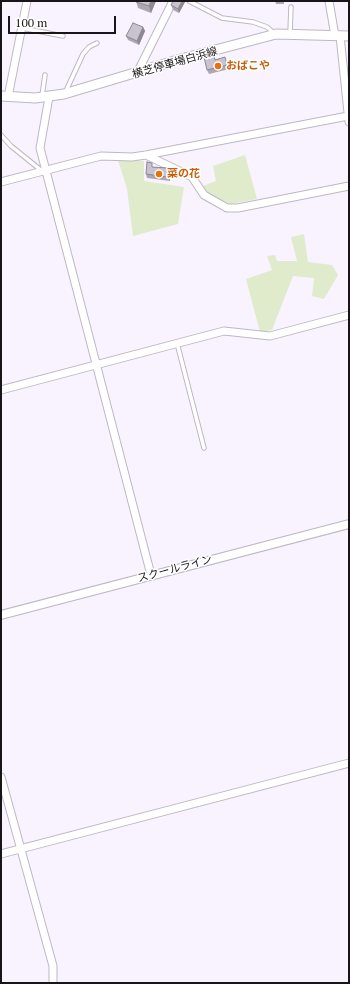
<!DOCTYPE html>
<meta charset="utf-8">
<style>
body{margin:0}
#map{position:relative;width:350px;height:984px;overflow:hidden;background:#f9f3ff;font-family:"PT Serif",serif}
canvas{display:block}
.frame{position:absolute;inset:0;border:2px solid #18151a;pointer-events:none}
.scale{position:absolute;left:8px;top:16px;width:108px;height:18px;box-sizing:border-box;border:2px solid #18151a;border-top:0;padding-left:5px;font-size:12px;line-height:14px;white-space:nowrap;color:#18151a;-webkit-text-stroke:3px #fff;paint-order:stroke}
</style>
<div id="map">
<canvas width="350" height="984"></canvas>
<div class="frame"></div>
<div class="scale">100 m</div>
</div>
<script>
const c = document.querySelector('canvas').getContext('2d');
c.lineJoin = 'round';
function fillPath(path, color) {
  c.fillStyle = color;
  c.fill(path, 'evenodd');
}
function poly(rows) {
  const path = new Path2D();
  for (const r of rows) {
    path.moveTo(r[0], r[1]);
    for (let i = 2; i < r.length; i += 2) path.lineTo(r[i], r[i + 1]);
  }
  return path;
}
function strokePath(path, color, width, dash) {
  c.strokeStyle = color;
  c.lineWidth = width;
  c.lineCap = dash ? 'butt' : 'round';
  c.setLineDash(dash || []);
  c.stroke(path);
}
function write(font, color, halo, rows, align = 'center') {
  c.font = font + ' "PT Serif","Noto Sans JP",serif';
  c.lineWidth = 3;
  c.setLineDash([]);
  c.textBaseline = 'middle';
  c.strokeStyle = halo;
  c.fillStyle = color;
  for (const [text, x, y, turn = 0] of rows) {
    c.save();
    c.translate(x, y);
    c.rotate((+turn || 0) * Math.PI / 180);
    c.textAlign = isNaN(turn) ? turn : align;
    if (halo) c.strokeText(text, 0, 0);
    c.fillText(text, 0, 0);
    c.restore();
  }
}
fillPath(poly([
 [245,155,257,199,231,204,212,196,200,187,216,181,213,166],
 [118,160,144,161,144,181,184,187,178,224,133,236,127,189],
 [304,234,308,262,332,265,338,275,324,299,312,296,314,278,293,276,272,330,260,332,246,279,272,270,267,256,275,255,277,261,297,261,291,237]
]), '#e0ebcc');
const service = poly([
 [189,1,222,18,253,22,267,27,275,34],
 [22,28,63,36],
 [290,33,291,7],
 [65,93,83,54,89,47,97,43],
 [42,96,45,75],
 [1,135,11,146,42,171],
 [177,343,204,448]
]);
const minor = poly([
 [329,1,335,36],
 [340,36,349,122],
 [137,73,173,1],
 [8,97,27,1],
 [49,97,40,148,151,575],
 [146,155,192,177,204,195,227,208,238,208,349,186],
 [1,182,101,156,132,157,146,155,348,116],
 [1,390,224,331,270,336,349,315],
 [1,777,53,966,53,983],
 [1,854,349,763]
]);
const tertiary = poly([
 [1,615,349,524]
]);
const secondary = poly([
 [1,96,35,98,64,94,181,59,276,34,349,36]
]);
strokePath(service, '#beb7c5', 5.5);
strokePath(minor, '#beb7c5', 9);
strokePath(tertiary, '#beb7c5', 10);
strokePath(secondary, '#beb7c5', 11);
strokePath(service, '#fff', 3.5);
strokePath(minor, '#fff', 7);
strokePath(tertiary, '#fff', 8);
strokePath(secondary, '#fff', 9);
fillPath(poly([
 [136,1,156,1,151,13,138,8],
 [275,1,284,1,284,4,276,4],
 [185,2,179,13,173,10,171,5],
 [143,27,145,31,139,45,128,40,126,36],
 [215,59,227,61,229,69,209,74,207,70],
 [154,167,168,168,170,172,170,181,147,178,146,174]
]), '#ada7b3');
fillPath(poly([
 [151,1,156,1,151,13,149,6],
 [182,1,185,1,185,2,179,13,178,9],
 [143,27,145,31,139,45,137,41],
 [168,168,170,172,170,181,168,177]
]), '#8d8892');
const building = poly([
 [136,1,151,1,149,6,136,2,136,1],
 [173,1,182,1,178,9,171,5,173,1],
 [133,23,143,27,137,41,126,36,133,23],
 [214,55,215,60,225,57,227,65,207,70,204,57,214,55],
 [147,162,152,163,152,167,168,168,168,177,146,174,147,162]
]);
fillPath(building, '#c9c2d0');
strokePath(building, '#8d8892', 1);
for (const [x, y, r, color] of [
 [218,66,4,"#e8710a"],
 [159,174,4,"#e8710a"]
]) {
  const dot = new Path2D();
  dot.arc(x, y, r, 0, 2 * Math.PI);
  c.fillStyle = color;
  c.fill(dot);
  strokePath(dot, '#fff', 1.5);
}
write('11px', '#18151a', '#fff', [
 ["横芝停車場白浜線",175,63,-16],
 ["スクールライン",175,569,-15]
]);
write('bold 11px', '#c56008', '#fff', [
 ["おばこや",226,66],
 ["菜の花",167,174]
], 'left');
</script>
